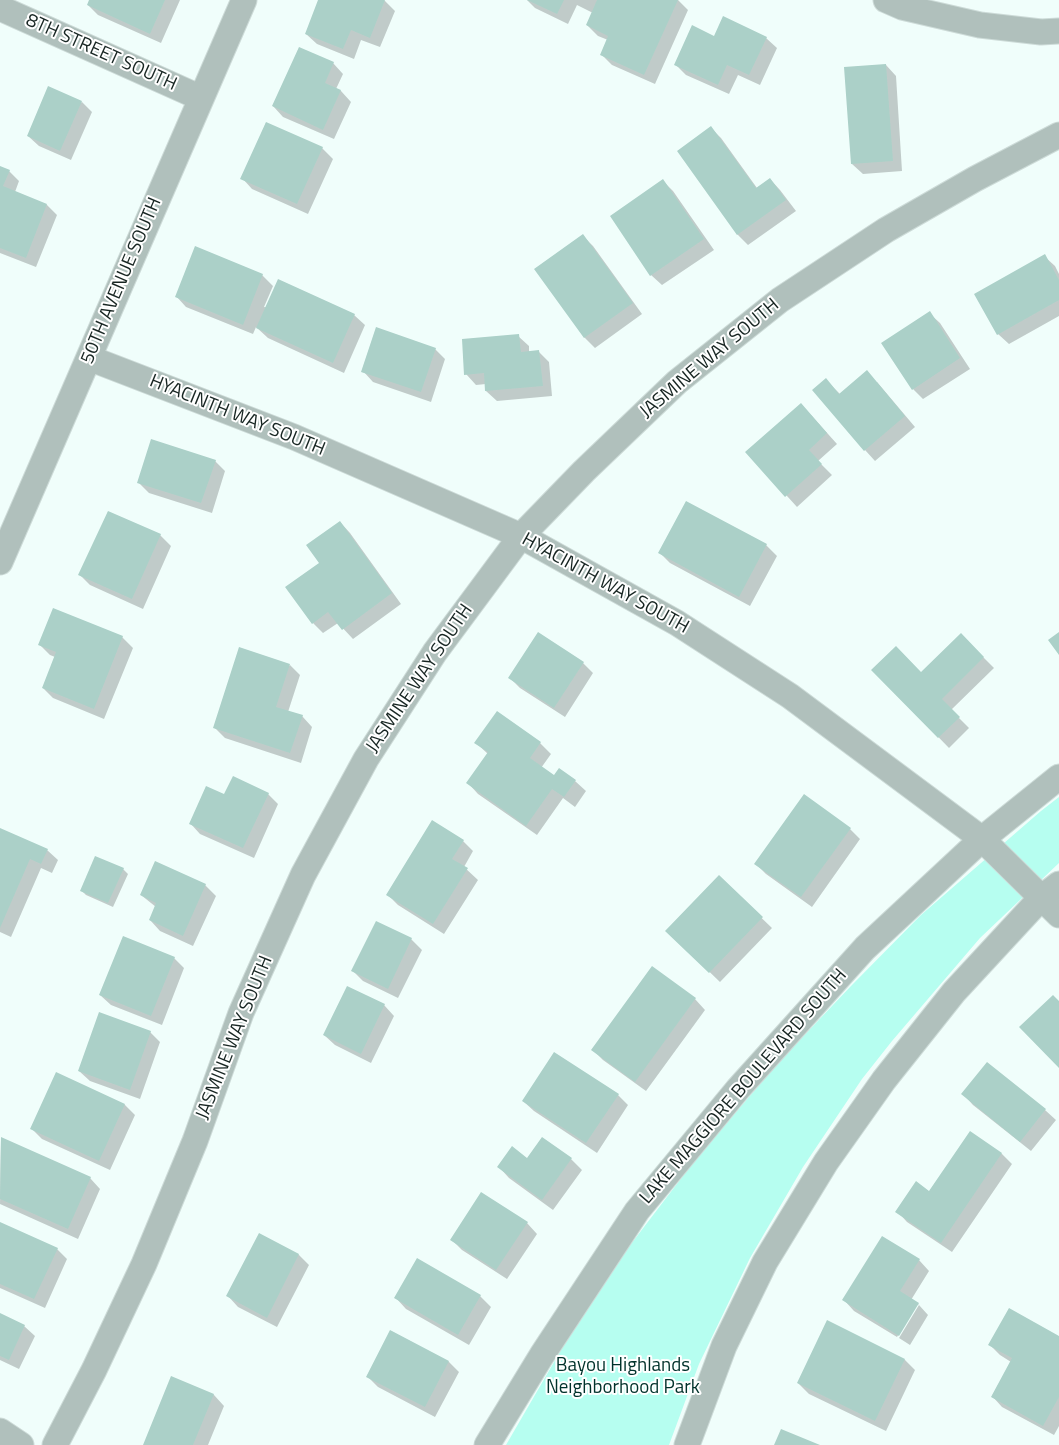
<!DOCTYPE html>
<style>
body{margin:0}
canvas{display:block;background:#f0fefb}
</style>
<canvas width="1059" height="1445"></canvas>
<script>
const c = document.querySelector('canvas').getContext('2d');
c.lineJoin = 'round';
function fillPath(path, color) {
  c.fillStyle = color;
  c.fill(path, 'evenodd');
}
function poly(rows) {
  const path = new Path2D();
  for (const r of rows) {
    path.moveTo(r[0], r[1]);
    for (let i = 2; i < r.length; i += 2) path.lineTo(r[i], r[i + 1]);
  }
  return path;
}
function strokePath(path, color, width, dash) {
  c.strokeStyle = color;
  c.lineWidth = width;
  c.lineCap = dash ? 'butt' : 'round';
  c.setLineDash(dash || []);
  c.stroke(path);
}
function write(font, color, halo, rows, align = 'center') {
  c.font = font + ' "Titillium Web",sans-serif';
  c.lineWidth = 4;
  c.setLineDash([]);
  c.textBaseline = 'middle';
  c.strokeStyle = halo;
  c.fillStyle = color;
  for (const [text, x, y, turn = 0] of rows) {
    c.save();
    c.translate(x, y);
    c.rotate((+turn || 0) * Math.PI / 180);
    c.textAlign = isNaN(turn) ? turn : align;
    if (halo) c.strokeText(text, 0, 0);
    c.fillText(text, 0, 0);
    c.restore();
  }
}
fillPath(poly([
 [1059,797,1059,863,980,938,892,1041,862,1079,803,1167,750,1258,699,1364,669,1445,506,1445,561,1350,618,1261,696,1159,778,1063,851,986,921,915,1041,811]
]), '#b6fef0');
fillPath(poly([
 [90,0,180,0,161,43,98,15,88,5],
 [320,0,385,1,395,11,380,47,361,40,354,59,317,44,306,34],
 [527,0,678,0,688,10,655,84,612,65,601,54,608,40,598,36,587,25,593,13,577,5,568,24,535,8],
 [715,37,766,38,777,48,760,85,738,75,729,94,686,75,675,64],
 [333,63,343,74,336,89,341,91,351,102,334,139,283,117,273,106],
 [886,65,896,76,902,171,863,174,852,164],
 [82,102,92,112,71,160,39,146,28,136],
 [266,123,322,148,333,159,308,214,252,189,242,178],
 [711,128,721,138,757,188,770,179,780,190,796,211,748,245,738,235,679,151],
 [0,167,9,171,19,181,15,192,47,205,57,215,36,267,0,253],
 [663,181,673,191,714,250,662,285,651,275],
 [583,236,593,246,642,314,595,348,585,338,536,270],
 [1044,256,1055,266,1059,274,1059,316,1009,344,998,334],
 [262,275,273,286,264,307,354,315,365,325,344,373,268,338,256,327,253,334,186,307,176,296],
 [929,313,940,323,970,369,923,399,913,389],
 [518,336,529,346,529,353,539,352,549,362,552,396,497,401,486,391,486,384,476,385,466,374],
 [435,349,445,359,431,402,373,382,363,371],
 [826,380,840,394,877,382,915,427,875,461,865,450],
 [811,415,837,444,818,461,832,475,797,507,747,452],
 [215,461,225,471,212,513,149,493,138,482],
 [108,512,160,535,171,546,143,609,90,585,80,575],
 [340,522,350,533,401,604,353,639,338,623,323,633,313,623,321,564],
 [766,545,777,556,750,606,670,563,660,553],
 [961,635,994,668,951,710,969,728,949,748,873,670,922,674],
 [122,637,133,648,104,719,53,698,43,688,55,657,50,655,40,645],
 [583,663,593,673,565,717,520,688,510,678],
 [290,665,300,675,288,712,302,716,312,727,301,763,225,738,214,727],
 [497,713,540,743,551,754,541,768,555,777,560,770,575,781,586,791,575,807,563,798,537,835,478,794,468,783,488,754,476,743],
 [268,794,278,804,254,858,200,834,190,823,225,796],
 [0,829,47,850,58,860,52,873,41,868,11,937,0,932],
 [850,829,860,839,812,907,766,874,756,864],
 [463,841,473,851,464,867,478,880,444,934,398,905,388,895],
 [123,869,128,874,113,907,86,895,81,890],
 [719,877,772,928,720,982,667,931],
 [205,885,216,896,193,946,160,931,150,920,156,907,141,895],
 [377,923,411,939,422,950,398,998,363,981,353,971],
 [174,958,184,968,162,1025,111,1005,100,995],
 [695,999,705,1010,646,1091,603,1060,593,1050],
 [384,1005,394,1016,371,1063,335,1045,324,1035],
 [150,1032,160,1042,140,1099,90,1081,79,1071],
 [987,1064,1045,1110,1056,1120,1031,1151,973,1105,963,1094],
 [57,1074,125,1105,135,1115,110,1170,42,1139,32,1129],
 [618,1095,628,1105,597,1153,534,1111,523,1101],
 [970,1133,1002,1154,1012,1164,952,1252,907,1222,897,1211,929,1192],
 [1,1138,90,1178,100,1189,78,1239,0,1204],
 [542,1138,571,1159,582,1170,553,1210,509,1178,499,1167,527,1159],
 [0,1223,57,1249,67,1259,45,1308,0,1288],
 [527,1223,537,1234,507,1279,462,1250,452,1240],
 [260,1235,299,1255,309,1265,277,1327,238,1307,228,1296],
 [417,1260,480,1296,491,1307,469,1345,406,1309,396,1298],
 [919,1260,929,1271,911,1300,919,1305,916,1305,897,1337,854,1311,844,1300],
 [919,1305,928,1315,910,1345,899,1338],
 [0,1315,24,1326,35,1336,19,1369,0,1360],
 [828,1322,905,1360,915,1370,886,1431,809,1394,798,1383],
 [391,1331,449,1362,459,1372,435,1417,378,1387,367,1376],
 [1059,1338,1059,1426,1054,1435,1002,1407,992,1396,1011,1362,1000,1355,990,1345],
 [172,1378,214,1395,224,1406,208,1445,144,1445]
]), '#0003');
fillPath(poly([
 [89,0,165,0,150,34,87,5],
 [318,0,385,0,370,38,351,30,343,49,305,34],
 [527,0,564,0,557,14],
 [597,0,678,0,644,75,600,55,608,36,586,25],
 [723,16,767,37,749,75,727,65,718,85,674,65,692,25,714,36],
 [299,47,334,62,325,83,341,90,323,130,272,106],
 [886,64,893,161,851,164,844,67],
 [48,86,82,101,60,151,27,136],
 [266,122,323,147,297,204,240,179],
 [711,126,756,188,770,178,786,200,737,235,677,151],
 [0,166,10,170,3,186,47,204,26,258,0,248],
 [663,179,704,239,650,276,610,216],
 [583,234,633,303,584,338,534,269],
 [195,246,263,274,243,325,175,297],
 [1045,254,1059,280,1059,300,997,335,974,294],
 [278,279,355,314,333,363,256,328],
 [930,311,960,358,912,390,881,343],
 [376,327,436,348,421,392,361,372],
 [519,334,521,352,539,350,543,386,485,391,484,373,464,375,462,339],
 [867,370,905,416,864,451,812,390,826,378,839,394],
 [801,403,827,433,809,450,822,464,785,497,745,452],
 [151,439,216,460,201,503,137,483],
 [686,501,767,544,739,597,658,553],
 [108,511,161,534,132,599,78,575],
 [340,521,392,593,342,630,328,612,312,624,285,587,319,563,306,545],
 [53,608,123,636,94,709,42,688,56,652,38,645],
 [538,632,584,662,554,708,508,678],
 [1059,632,1059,655,1048,640],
 [961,633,984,657,942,699,960,717,938,738,871,670,896,646,921,672],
 [239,647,290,664,276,707,303,715,290,753,213,728],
 [497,711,541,742,530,758,554,775,559,768,576,780,564,797,552,789,526,826,466,783,488,752,474,743],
 [233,776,269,793,243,848,189,824,206,786,224,794],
 [804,794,851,828,801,897,754,864],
 [432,820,464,840,452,859,468,868,433,924,386,895],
 [0,828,48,849,41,864,30,859,0,928],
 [95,856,124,868,108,903,80,891],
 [155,861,206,884,183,936,149,920,156,903,140,895],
 [719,875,763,917,709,973,665,931],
 [376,921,412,938,388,989,351,971],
 [123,936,175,957,151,1016,99,995],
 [652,966,696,998,635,1082,591,1050],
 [347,986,385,1004,361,1054,323,1035],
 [1053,995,1059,1001,1059,1068,1019,1027],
 [99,1012,151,1031,130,1090,78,1071],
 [554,1052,619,1094,586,1143,522,1101],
 [987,1062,1046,1109,1020,1142,961,1094],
 [56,1072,125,1104,99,1161,30,1129],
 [970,1131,1002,1153,941,1243,895,1212,916,1181,929,1191],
 [1,1137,91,1177,68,1229,0,1199],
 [542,1137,572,1158,542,1200,497,1167,512,1146,527,1158],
 [481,1192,528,1222,496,1270,450,1240],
 [0,1222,58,1248,34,1299,0,1284],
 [259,1233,299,1254,267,1318,226,1296],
 [882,1236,920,1259,900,1291,919,1303,899,1336,842,1300],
 [417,1258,481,1295,458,1335,394,1298],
 [1009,1308,1059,1336,1059,1397,1043,1426,991,1397,1012,1358,988,1345],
 [0,1313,25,1325,9,1360,0,1356],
 [827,1320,905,1359,875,1421,797,1383],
 [390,1330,449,1361,425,1407,366,1377],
 [171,1376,214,1394,193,1445,143,1445],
 [781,1429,820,1445,774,1445]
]), '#abd0c8');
const minor = poly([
 [886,0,902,7,980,25,1041,32,1059,31],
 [0,8,201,98],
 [89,358,294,437,521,536,677,623,790,696,982,839,1059,915],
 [0,562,244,0],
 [0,1431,21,1445],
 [55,1445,94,1370,144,1264,195,1141,241,1013,303,875,366,759,435,652,521,536,584,471,677,382,780,300,886,230,975,179,1059,135],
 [487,1445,542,1355,637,1211,738,1089,865,948,982,839,1059,777],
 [687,1445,724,1346,765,1262,826,1162,884,1080,954,992,1041,898,1059,884]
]);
strokePath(minor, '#cddbd8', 27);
strokePath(minor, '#b0c0bc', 25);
write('19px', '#172522', '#fff', [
 ["8TH STREET SOUTH",101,53,24],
 ["50TH AVENUE SOUTH",122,281,-67],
 ["JASMINE WAY SOUTH",710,359,-40],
 ["HYACINTH WAY SOUTH",237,416,22],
 ["HYACINTH WAY SOUTH",605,584,29],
 ["JASMINE WAY SOUTH",420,679,-56],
 ["JASMINE WAY SOUTH",235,1038,-68],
 ["LAKE MAGGIORE BOULEVARD SOUTH",744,1087,-49]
]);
write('19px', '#00322b', '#fff', [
 ["Bayou Highlands",623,1366],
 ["Neighborhood Park",623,1388]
]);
</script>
